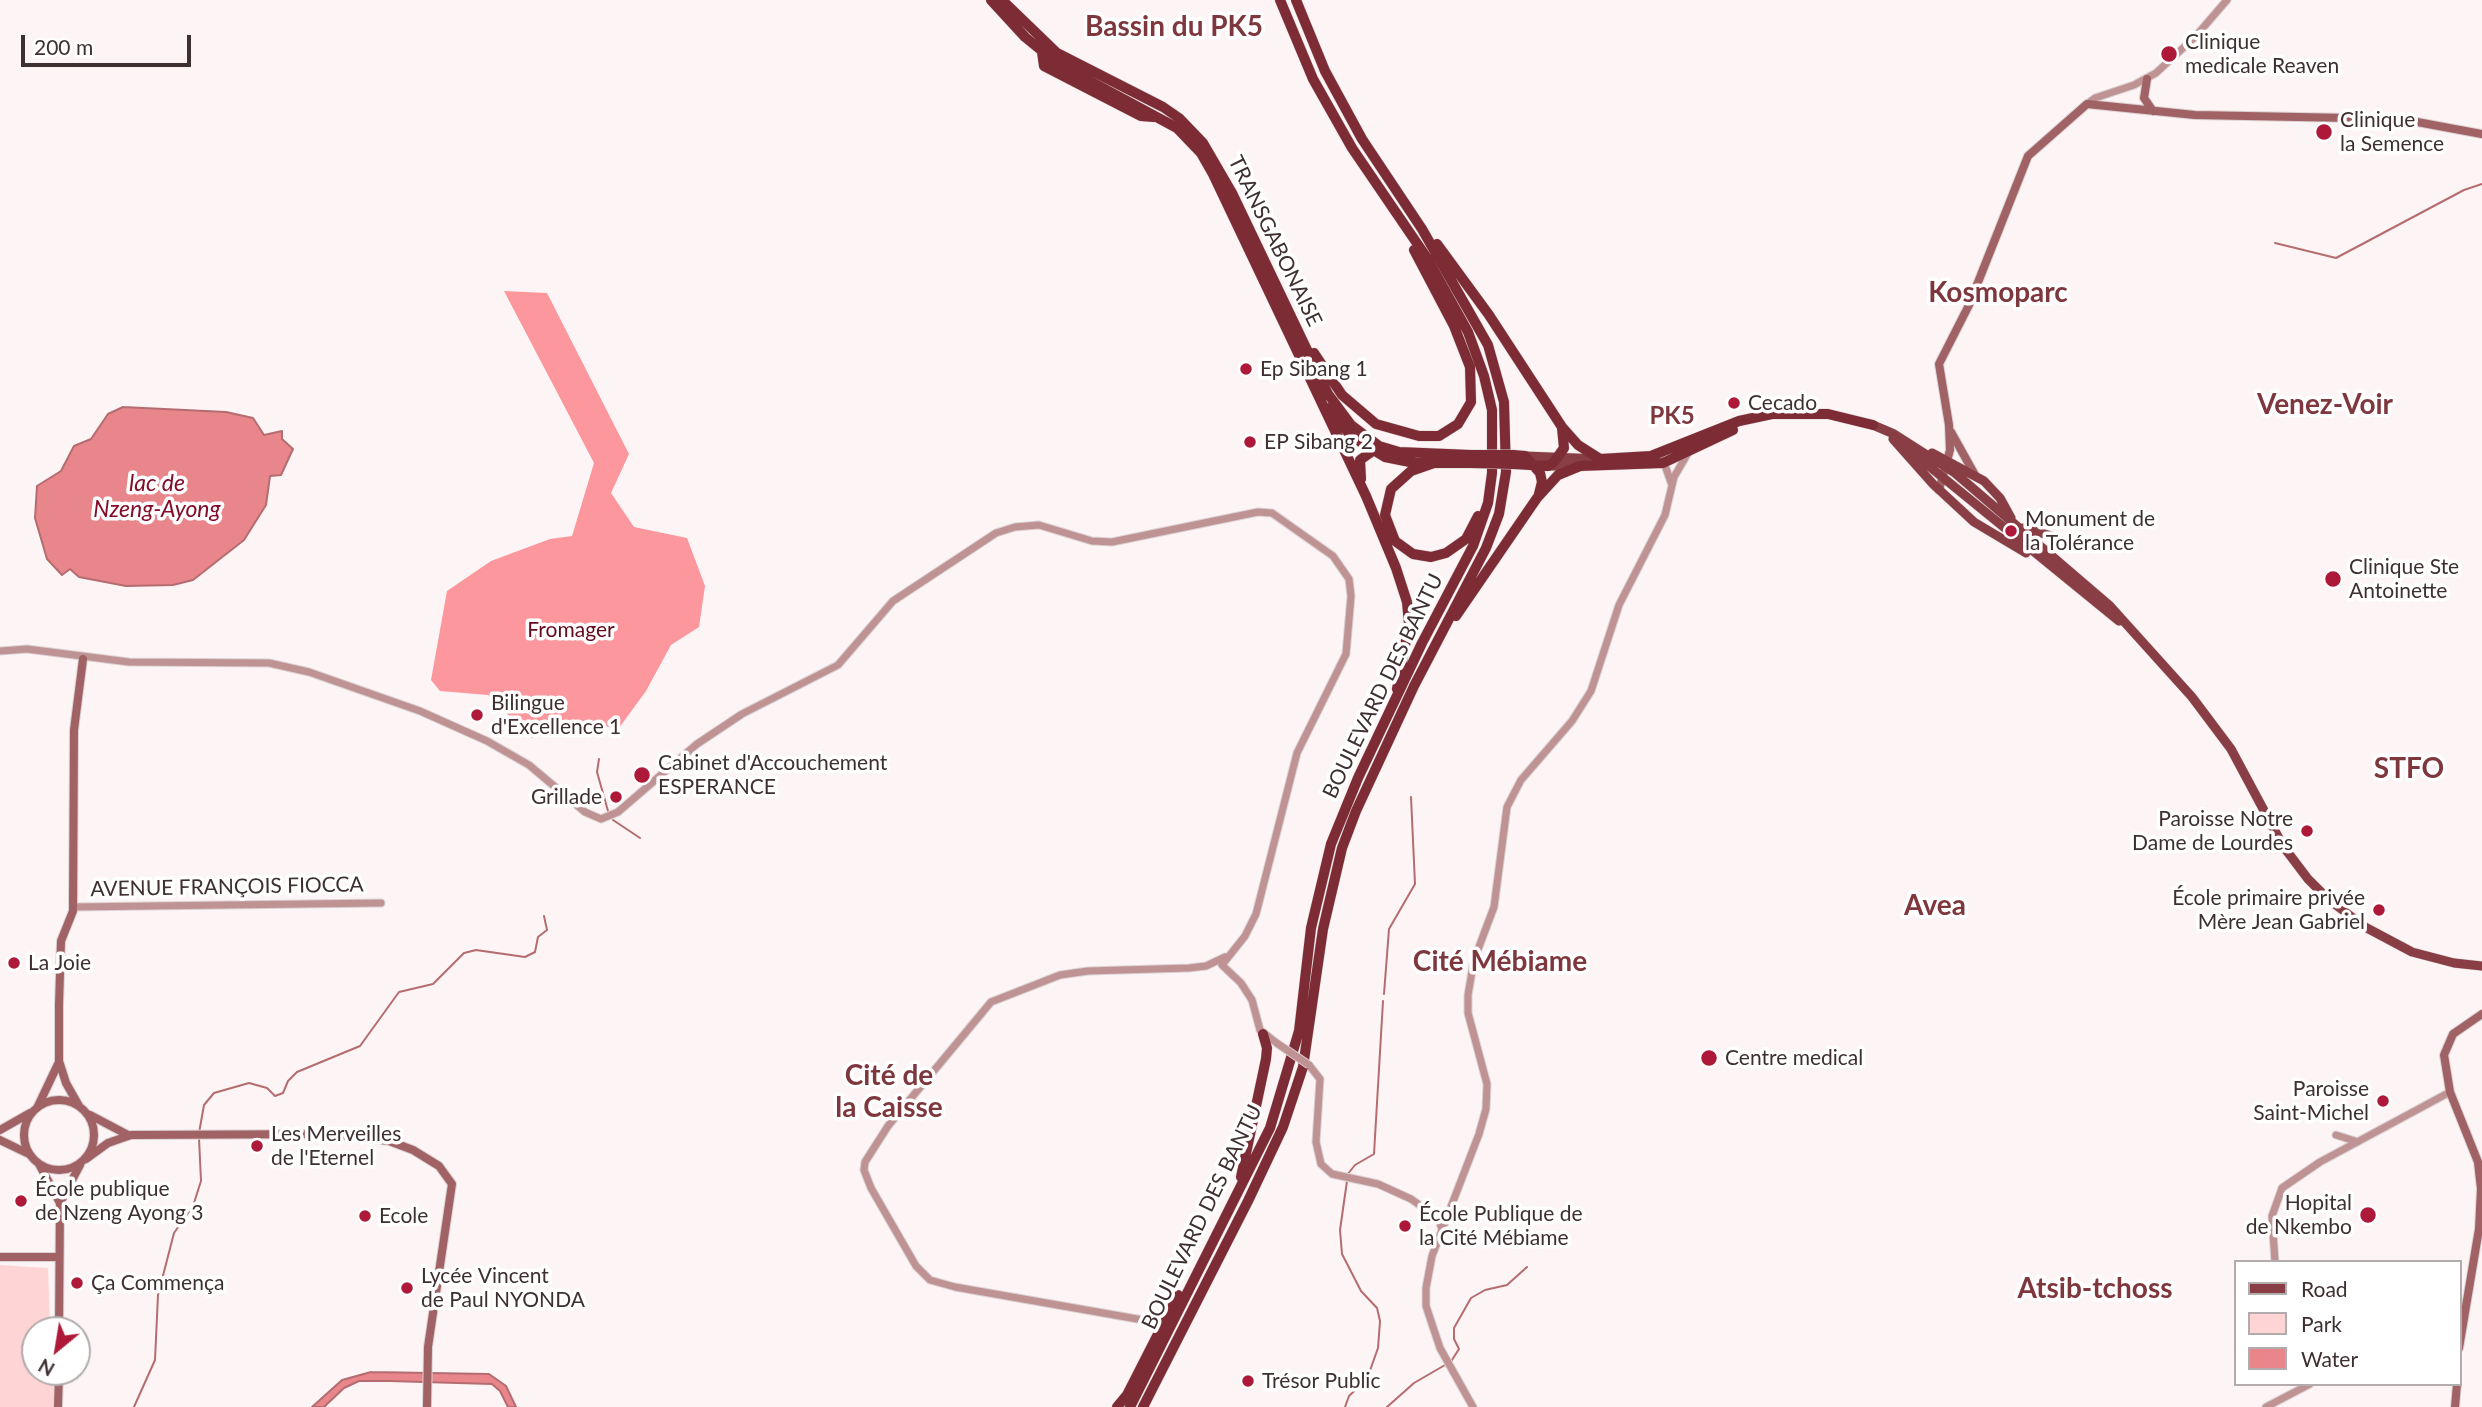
<!DOCTYPE html>
<meta charset="utf-8">
<style>
body{margin:0}
#map{position:relative;width:2482px;height:1407px;overflow:hidden;background:#fdf5f5;font-family:Lato,sans-serif}
canvas{display:block}
.legend{position:absolute;left:2234px;top:1260px;width:228px;height:126px;box-sizing:border-box;background:#fff;border:2px solid #b2acac;margin:0;padding:9px 12px;list-style:none;font-size:21px;color:#3e2f30}
.legend li{display:flex;align-items:center;gap:14px;height:35px}
.legend b{width:35px;border:2px solid #b2acac}
.north{position:absolute;left:21px;top:1316px;width:70px;height:70px;box-sizing:border-box;background:#fff;border:2px solid #b2acac;border-radius:50%;rotate:210deg;font-size:19px;font-weight:700;line-height:28px;text-align:center;color:#3e2f30}
.north::after{content:'';display:block;margin:auto;width:24px;height:32px;background:#ae1939;clip-path:polygon(50% 0,100% 100%,50% 72%,0 100%)}
.scale{position:absolute;left:21px;top:35px;width:170px;height:32px;box-sizing:border-box;border:4px solid #3e2f30;border-top:0;padding-left:9px;font-size:21px;line-height:24px;white-space:nowrap;color:#3e2f30;-webkit-text-stroke:5px #fff;paint-order:stroke}
</style>
<div id="map">
<canvas width="2482" height="1407"></canvas>
<ul class="legend">
<li><b style="height:9px;background:#883e44"></b>Road</li>
<li><b style="height:19px;background:#fed4d5"></b>Park</li>
<li><b style="height:19px;background:#e8868c"></b>Water</li>
</ul>
<div class="north">N</div>
<div class="scale">200 m</div>
</div>
<script>
const c = document.querySelector('canvas').getContext('2d');
c.lineJoin = 'round';
function fillPath(path, color) {
  c.fillStyle = color;
  c.fill(path, 'evenodd');
}
function poly(rows) {
  const path = new Path2D();
  for (const r of rows) {
    if (r.length === 3) {
      path.moveTo(r[0] + r[2], r[1]);
      path.arc(r[0], r[1], r[2], 0, 2 * Math.PI);
      continue;
    }
    path.moveTo(r[0], r[1]);
    for (let i = 2; i < r.length; i += 2) path.lineTo(r[i], r[i + 1]);
  }
  return path;
}
function strokePath(path, color, width, dash) {
  c.strokeStyle = color;
  c.lineWidth = width;
  c.lineCap = dash ? 'butt' : 'round';
  c.setLineDash(dash || []);
  c.stroke(path);
}
function write(font, color, halo, rows, align = 'center') {
  c.font = font + ' Lato,sans-serif';
  c.lineWidth = 7;
  c.setLineDash([]);
  c.textBaseline = 'middle';
  c.strokeStyle = halo;
  c.fillStyle = color;
  for (const [text, x, y, turn = 0] of rows) {
    c.save();
    c.translate(x, y);
    c.rotate((+turn || 0) * Math.PI / 180);
    c.textAlign = isNaN(turn) ? turn : align;
    if (halo) c.strokeText(text, 0, 0);
    c.fillText(text, 0, 0);
    c.restore();
  }
}
fillPath(poly([
 [0,1265,48,1268,50,1330,35,1330,35,1372,53,1372,54,1407,0,1407]
]), '#fed4d5');
fillPath(poly([
 [504,291,547,293,629,454,611,493,634,527,687,538,705,586,699,627,671,645,646,691,619,728,544,720,532,738,488,695,440,691,431,680,447,591,491,561,550,539,572,536,594,463]
]), '#fc979d');
const water = poly([
 [123,407,226,412,253,418,264,435,282,431,282,439,293,449,281,475,270,476,266,505,244,540,193,580,173,585,126,586,79,577,70,569,62,575,47,559,35,518,37,486,61,471,74,446,91,439,108,414,123,407],
 [371,1372,489,1374,506,1386,516,1407,508,1407,500,1391,492,1384,389,1381,359,1381,344,1388,324,1407,312,1407,342,1380,371,1372]
]);
fillPath(water, '#e8868c');
strokePath(water, '#b56c70', 2);
strokePath(poly([
 [2275,243,2336,258,2464,190,2482,184],
 [599,759,597,772,608,811],
 [613,820,640,838],
 [1384,994,1389,929,1415,884,1411,797],
 [199,1133,204,1105,214,1093,249,1083,267,1088,275,1096,283,1093,288,1081,297,1072,360,1046,399,992,433,984,464,953,476,950,525,957,535,952,538,937,547,930,544,916],
 [1347,1175,1355,1165,1374,1154,1383,1001],
 [1450,1363,1459,1349,1454,1339,1454,1328,1471,1298,1485,1290,1507,1285,1527,1267],
 [134,1407,155,1360,158,1295,174,1233,193,1206,201,1181,199,1138],
 [1345,1407,1349,1396,1367,1379,1378,1348,1380,1321,1377,1308,1361,1291,1342,1254,1340,1230,1347,1181],
 [1387,1407,1414,1383,1445,1365]
]), '#b56c70', 2);
const tertiary = poly([
 [2087,104,2095,98,2134,85,2156,73,2195,37,2227,0],
 [1663,460,1672,485],
 [0,651,27,649,129,662,269,663,309,672,420,711,487,741,529,765,585,812,601,819,618,812,697,744,742,714,838,665,893,601,996,533,1015,527,1039,525,1092,541,1112,542,1258,512,1272,513,1333,556,1349,579,1351,596,1346,654,1297,753,1256,914,1245,936,1222,965,1241,983,1252,1000,1260,1030,1278,1044],
 [73,907,381,903],
 [1309,1065,1320,1079,1316,1142,1321,1164,1332,1174,1378,1184,1411,1199,1438,1218,1442,1229],
 [2336,1135,2355,1141],
 [2275,1262,2272,1216,2282,1188,2320,1162,2450,1092],
 [1143,1320,955,1287,930,1280,916,1266,871,1188,864,1170,865,1162,888,1126,991,1002,1060,975,1088,971,1189,968,1206,966,1225,957],
 [1473,1407,1440,1348,1426,1306,1426,1288,1432,1256,1479,1134,1486,1109,1487,1084,1468,1013,1468,995,1474,960,1494,907,1507,807,1521,780,1572,721,1591,691,1619,605,1665,515,1674,477,1688,453],
 [2266,1407,2310,1384]
]);
const secondary = poly([
 [2147,79,2144,98,2153,111],
 [1951,432,1975,475],
 [1939,490,1950,450,1949,425,1939,364,1969,305,2028,156,2087,104,2195,115,2401,119,2482,134],
 [59,1135,35],
 [38,1106,58,1064],
 [79,1106,66,1083,59,1061,59,1005,61,941,73,911,74,730,83,659],
 [90,1115,128,1135],
 [0,1130,30,1113],
 [0,1140,29,1154],
 [86,1159,108,1143,131,1135,333,1134,389,1141,413,1150,439,1166,452,1184,428,1347,427,1407],
 [39,1164,60,1203],
 [0,1257,59,1257],
 [59,1330,60,1203,80,1165],
 [2459,1348,2479,1229,2481,1189,2478,1162,2450,1092,2444,1055,2453,1034,2482,1014],
 [58,1407,59,1372],
 [2455,1407,2457,1384]
]);
const primary = poly([
 [1873,425,1894,434,1955,473,2110,606,2192,697,2231,749,2283,846,2308,879,2328,899,2365,927,2412,952,2454,963,2482,966],
 [1893,439,1933,484,1974,522,2026,553],
 [1908,449,2119,621],
 [1932,453,1984,481,2000,498,2011,518],
 [1525,456,1600,459],
 [1548,466,1578,466],
 [2023,528,2055,537]
]);
const trunk = poly([
 [991,0,1025,37,1058,64,1177,128,1201,153,1213,174,1366,496,1396,568,1407,602,1409,624,1397,689],
 [1002,0,1057,53,1163,107,1179,118,1203,143,1232,193,1328,394,1351,425,1379,446,1399,452,1471,455],
 [1042,52,1044,66,1141,116,1154,117],
 [1437,244,1489,315,1562,427,1578,445,1600,459,1651,456,1739,421,1772,414,1828,414,1873,425],
 [1314,353,1342,395,1376,424,1419,436,1439,436,1458,424,1471,402,1470,367,1454,326,1414,250],
 [1327,408,1352,437,1385,457,1415,463,1471,463],
 [1513,455,1525,456,1540,473,1542,482,1539,494],
 [1434,463,1411,471,1391,489,1385,515,1395,541,1413,554,1431,557,1446,553,1466,539,1478,516],
 [1513,464,1548,466,1554,462,1564,448,1562,428],
 [1361,479,1360,460,1374,450],
 [1456,616,1537,498,1558,475,1580,466,1663,463,1733,430],
 [1241,1177,1266,1059,1267,1048,1263,1034],
 [1117,1407,1127,1395,1178,1295],
 [1130,1407,1270,1128,1299,1031,1311,928,1331,844,1358,778,1422,643,1473,546,1488,503,1492,473,1492,410,1484,376,1468,332,1427,258,1352,148,1313,79,1280,0],
 [1143,1407,1248,1201,1283,1127,1303,1067,1323,929,1342,848,1356,811,1414,686,1486,548,1499,514,1506,472,1504,402,1488,345,1422,229,1362,139,1325,71,1296,0]
]);
strokePath(tertiary, '#dbd1d2', 9);
strokePath(secondary, '#dbd1d2', 10);
strokePath(primary, '#dbd1d2', 10);
strokePath(trunk, '#dbd1d2', 11);
strokePath(tertiary, '#bf9394', 7);
strokePath(secondary, '#a06265', 8);
strokePath(primary, '#883e44', 9);
strokePath(trunk, '#7d2c36', 10);
const tertiaryBridge = poly([
 [1278,1044,1309,1065]
]);
const trunkBridge = poly([
 [1471,455,1513,455],
 [1471,463,1513,464]
]);
strokePath(tertiaryBridge, '#dbd1d2', 9, []);
strokePath(trunkBridge, '#dbd1d2', 11, []);
strokePath(tertiaryBridge, '#bf9394', 7);
strokePath(trunkBridge, '#7d2c36', 10);
for (const [x, y, r, color] of [
 [2169,54,9,"#ae1939"],
 [2324,132,9,"#ae1939"],
 [1246,369,7,"#ae1939"],
 [1734,403,7,"#ae1939"],
 [1250,442,7,"#ae1939"],
 [2011,531,7,"#ae1939"],
 [2333,579,9,"#ae1939"],
 [477,715,7,"#ae1939"],
 [642,775,9,"#ae1939"],
 [616,797,7,"#ae1939"],
 [2307,831,7,"#ae1939"],
 [2379,910,7,"#ae1939"],
 [14,963,7,"#ae1939"],
 [1709,1058,9,"#ae1939"],
 [2383,1101,7,"#ae1939"],
 [257,1146,7,"#ae1939"],
 [21,1201,7,"#ae1939"],
 [2368,1215,9,"#ae1939"],
 [365,1216,7,"#ae1939"],
 [1405,1226,7,"#ae1939"],
 [77,1283,7,"#ae1939"],
 [407,1288,7,"#ae1939"],
 [1248,1381,7,"#ae1939"]
]) {
  const dot = new Path2D();
  dot.arc(x, y, r, 0, 2 * Math.PI);
  c.fillStyle = color;
  c.fill(dot);
  strokePath(dot, '#fff', 2.5);
}
write('21px', '#3e2f30', '#fff', [
 ["Clinique",2185,42],
 ["medicale Reaven",2185,66],
 ["Clinique",2340,120],
 ["la Semence",2340,144],
 ["Ep Sibang 1",1260,369],
 ["Cecado",1748,403],
 ["EP Sibang 2",1264,442],
 ["Monument de",2025,519],
 ["la Tolérance",2025,543],
 ["Clinique Ste",2349,567],
 ["Antoinette",2349,591],
 ["Bilingue",491,703],
 ["d'Excellence 1",491,727],
 ["Cabinet d'Accouchement",658,763],
 ["ESPERANCE",658,787],
 ["Grillade",602,797,"right"],
 ["Paroisse Notre",2293,819,"right"],
 ["Dame de Lourdes",2293,843,"right"],
 ["École primaire privée",2365,898,"right"],
 ["Mère Jean Gabriel",2365,922,"right"],
 ["La Joie",28,963],
 ["Centre medical",1725,1058],
 ["Paroisse",2369,1089,"right"],
 ["Saint-Michel",2369,1113,"right"],
 ["Les Merveilles",271,1134],
 ["de l'Eternel",271,1158],
 ["École publique",35,1189],
 ["de Nzeng Ayong 3",35,1213],
 ["Hopital",2352,1203,"right"],
 ["de Nkembo",2352,1227,"right"],
 ["École Publique de",1419,1214],
 ["la Cité Mébiame",1419,1238],
 ["Ecole",379,1216],
 ["Lycée Vincent",421,1276],
 ["de Paul NYONDA",421,1300],
 ["Ça Commença",91,1283],
 ["Trésor Public",1262,1381]
], 'left');
write('21px', '#3e2f30', '#fff', [
 ["TRANSGABONAISE",1275,241,64],
 ["BOULEVARD DES BANTU",1383,686,-64],
 ["AVENUE FRANÇOIS FIOCCA",227,887,-1],
 ["BOULEVARD DES BANTU",1202,1217,-64]
]);
write('21px', '#630a1d', '#fff', [
 ["Fromager",571,630]
]);
write('italic 23px', '#850c28', '#fff', [
 ["lac de",157,484],
 ["Nzeng-Ayong",157,510]
]);
write('bold 24px', '#7f373e', '#fff', [
 ["PK5",1672,416]
]);
write('bold 28px', '#7f373e', '#fff', [
 ["Bassin du PK5",1174,27],
 ["Kosmoparc",1998,293],
 ["Venez-Voir",2325,405],
 ["STFO",2409,769],
 ["Avea",1935,906],
 ["Cité Mébiame",1500,962],
 ["Cité de",889,1076],
 ["la Caisse",889,1108],
 ["Atsib-tchoss",2095,1289]
]);
</script>
